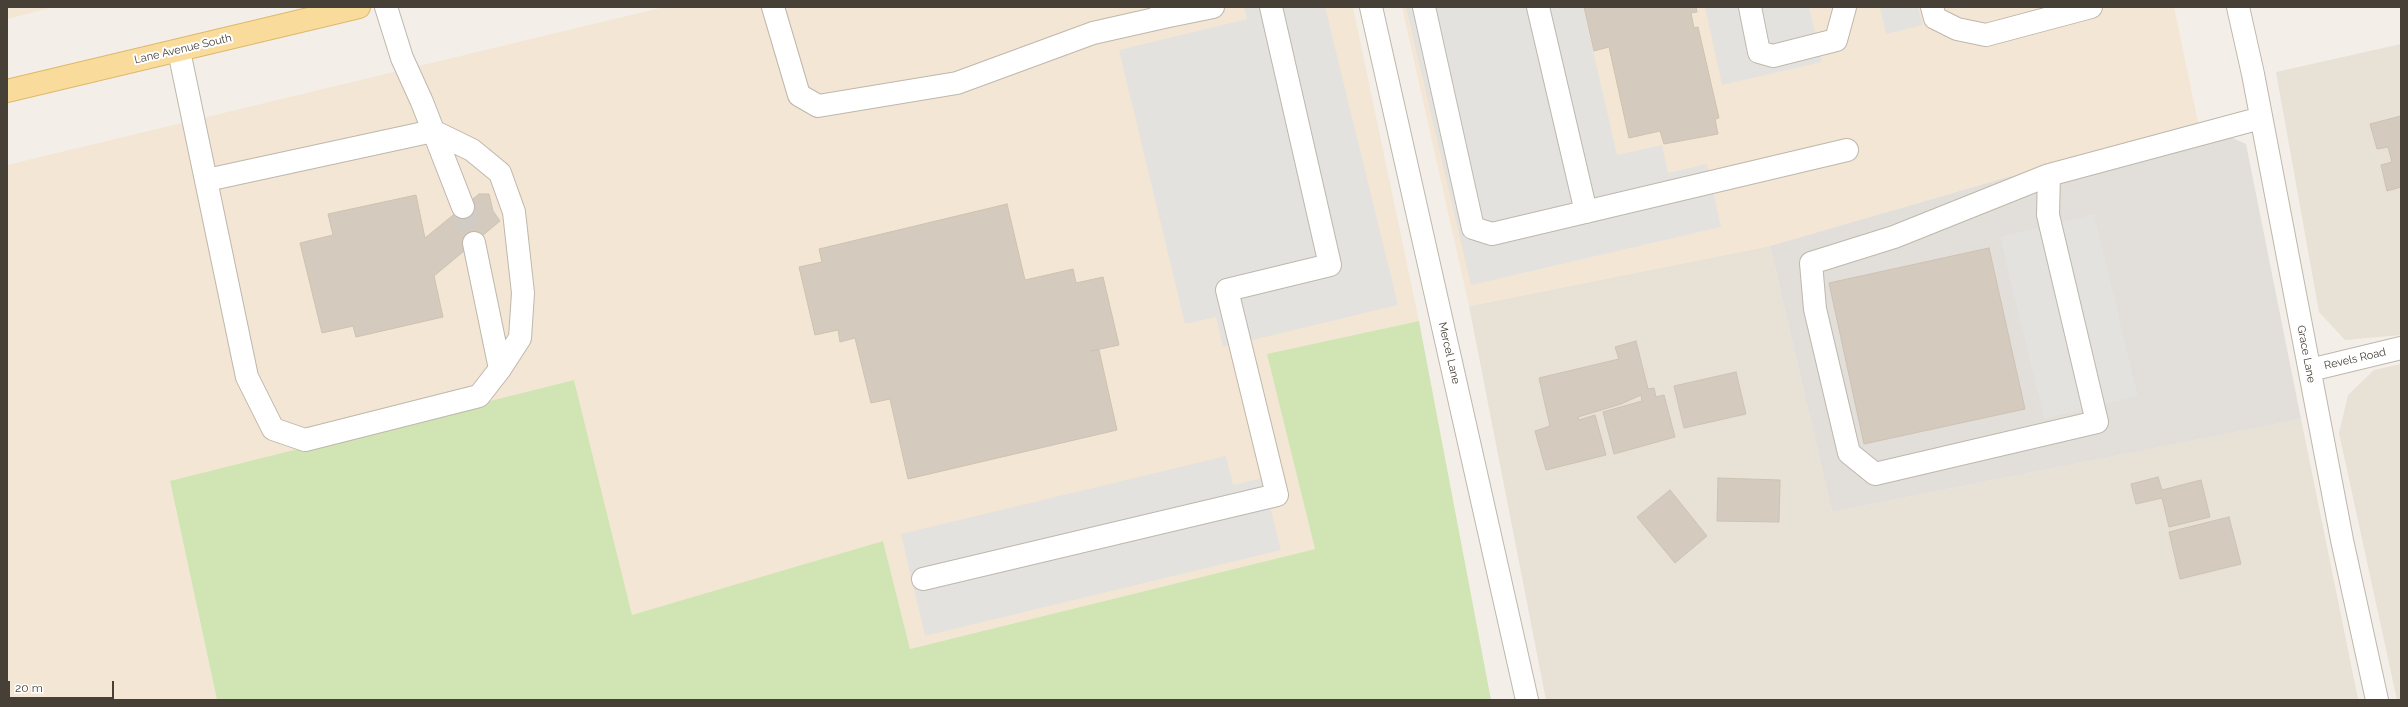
<!DOCTYPE html>
<style>
body{margin:0}
#map{position:relative;width:2408px;height:707px;overflow:hidden;background:#f3efe8;font-family:Raleway,sans-serif}
canvas{display:block}
.frame{position:absolute;inset:0;border:8px solid #464037;pointer-events:none}
.scale{position:absolute;left:8px;top:681px;width:106px;height:18px;box-sizing:border-box;border:2px solid #464037;border-top:0;padding-left:5px;font-size:12px;line-height:14px;white-space:nowrap;color:#464037;-webkit-text-stroke:3px #fff;paint-order:stroke}
</style>
<div id="map">
<canvas width="2408" height="707"></canvas>
<div class="frame"></div>
<div class="scale">20 m</div>
</div>
<script>
const c = document.querySelector('canvas').getContext('2d');
c.lineJoin = 'round';
function fillPath(path, color) {
  c.fillStyle = color;
  c.fill(path, 'evenodd');
}
function poly(rows) {
  const path = new Path2D();
  for (const r of rows) {
    path.moveTo(r[0], r[1]);
    for (let i = 2; i < r.length; i += 2) path.lineTo(r[i], r[i + 1]);
  }
  return path;
}
function strokePath(path, color, width, dash) {
  c.strokeStyle = color;
  c.lineWidth = width;
  c.lineCap = dash ? 'butt' : 'round';
  c.setLineDash(dash || []);
  c.stroke(path);
}
function write(font, color, halo, rows, align = 'center') {
  c.font = font + ' Raleway,sans-serif';
  c.lineWidth = 4;
  c.setLineDash([]);
  c.textBaseline = 'middle';
  c.strokeStyle = halo;
  c.fillStyle = color;
  for (const [text, x, y, turn = 0] of rows) {
    c.save();
    c.translate(x, y);
    c.rotate((+turn || 0) * Math.PI / 180);
    c.textAlign = isNaN(turn) ? turn : align;
    if (halo) c.strokeText(text, 0, 0);
    c.fillText(text, 0, 0);
    c.restore();
  }
}
fillPath(poly([
 [2401,44,2401,335,2345,340,2319,312,2276,72],
 [1770,246,1832,512,2301,419,2358,699,1546,700,1469,306],
 [2401,364,2401,700,2397,700,2339,433,2348,395,2374,370]
]), '#e7e1d6');
fillPath(poly([
 [7,7,54,7,7,19],
 [664,7,1353,7,1419,321,1268,355,1315,549,910,649,883,541,632,616,574,380,170,482,217,700,7,700,7,165],
 [1402,7,2174,7,2198,122,1770,246,1469,306]
]), '#f4e6d4');
fillPath(poly([
 [2198,122,2246,144,2301,419,1832,512,1770,246]
]), '#e2ded9');
fillPath(poly([
 [1419,321,1491,700,217,700,170,481,574,380,632,615,883,541,910,649,1315,549,1267,354]
]), '#d0e5b3');
fillPath(poly([
 [1244,7,1325,7,1398,305,1223,347,1216,317,1185,324,1119,50,1247,19],
 [1406,7,1583,7,1617,155,1662,145,1668,173,1707,164,1721,227,1471,285],
 [1705,7,1809,7,1822,62,1722,85],
 [1880,7,1918,7,1923,25,1886,34],
 [2094,214,2138,396,2044,419,2000,237],
 [1226,456,1233,485,1263,478,1281,550,925,636,901,534]
]), '#e4e2df');
const building = poly([
 [1584,7,1696,7,1697,12,1691,13,1694,28,1698,27,1719,118,1715,119,1718,134,1664,144,1660,131,1629,138,1609,47,1594,51,1584,7],
 [2401,116,2401,187,2387,191,2381,165,2392,162,2388,147,2377,149,2370,124,2401,116],
 [479,194,489,194,493,211,500,221,434,276,443,317,356,337,353,326,322,333,300,243,333,235,328,214,416,195,425,238,479,194],
 [1007,204,1025,280,1073,269,1076,283,1103,277,1119,345,1091,351,1099,350,1117,430,908,479,890,399,871,403,855,338,840,342,838,330,815,335,799,267,822,262,819,249,1007,204],
 [1989,248,2025,409,1864,444,1829,283,1989,248],
 [1636,341,1648,389,1654,388,1656,397,1664,395,1675,437,1614,454,1603,412,1642,401,1641,395,1621,404,1578,417,1579,420,1595,415,1606,455,1546,470,1535,431,1550,426,1539,378,1619,359,1615,347,1636,341],
 [1736,372,1746,414,1684,428,1674,386,1736,372],
 [2158,477,2162,490,2201,480,2210,517,2169,527,2162,498,2136,504,2131,484,2158,477],
 [1718,478,1780,480,1779,522,1717,521,1718,478],
 [1670,490,1707,536,1675,563,1637,517,1670,490],
 [2229,517,2241,564,2180,579,2169,532,2229,517]
]);
fillPath(building, '#d4cbbe');
strokePath(building, '#cec2b2', 1);
strokePath(poly([
 [463,207,474,243]
]), '#d0ccc5', 22, [22, 11]);
const minor = poly([
 [386,7,402,58,422,102,463,207],
 [773,7,799,95,818,106,957,83,1093,33,1164,17,1161,7],
 [1371,7,1527,700],
 [1424,7,1473,228,1492,234,1847,150],
 [1538,7,1586,212],
 [1750,7,1759,52,1773,56,1836,40,1845,7],
 [1932,7,1935,18,1957,29,1986,35,2091,7],
 [2238,7,2253,74,2342,540,2377,700],
 [1164,17,1213,7],
 [179,51,247,377,273,429,305,440,479,396,500,369,520,338,523,293,514,212,500,173,472,150,433,131,207,180],
 [2049,175,2048,215,2097,422,1875,474,1849,453,1815,309,1811,263,1894,237,2049,175,2261,118],
 [474,243,500,369],
 [2310,370,2401,348],
 [923,579,1277,495,1227,290,1330,265,1271,7]
]);
const major = poly([
 [7,91,359,7]
]);
strokePath(minor, '#beb7ab', 24);
strokePath(major, '#ddb86c', 24);
strokePath(minor, '#fff', 22);
strokePath(major, '#f9dc9b', 22);
write('11px', '#464037', '#fff', [
 ["Lane Avenue South",183,49,-13],
 ["Mercel Lane",1449,353,77],
 ["Grace Lane",2306,354,79],
 ["Revels Road",2355,359,-13]
]);
</script>
